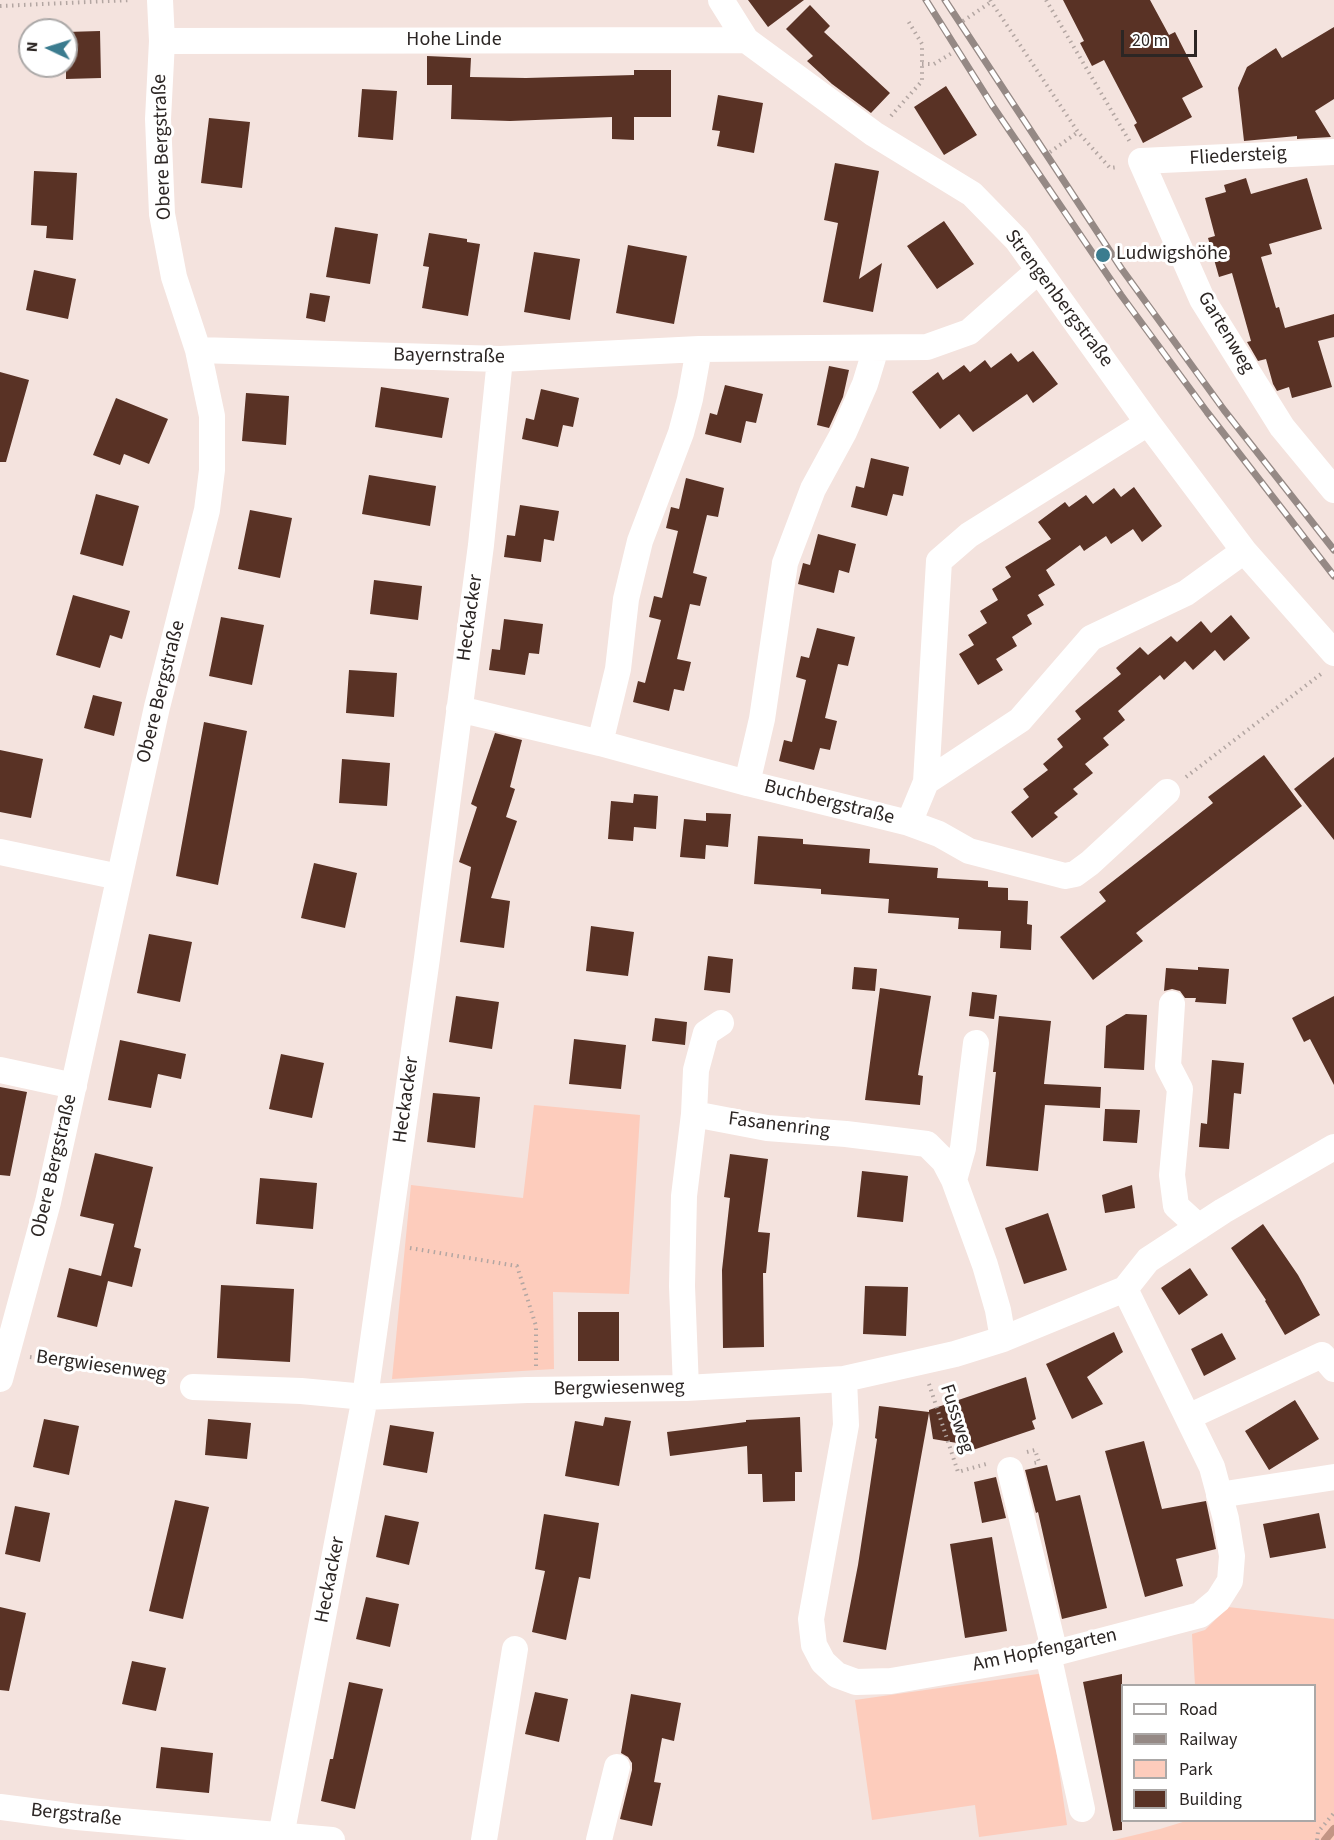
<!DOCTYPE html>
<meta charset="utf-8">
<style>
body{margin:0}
#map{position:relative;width:1334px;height:1840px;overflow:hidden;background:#f4e3de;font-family:"Source Sans 3",sans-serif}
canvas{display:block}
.legend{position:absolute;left:1121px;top:1684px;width:195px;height:138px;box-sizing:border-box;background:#fff;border:2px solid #aba8a7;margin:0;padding:8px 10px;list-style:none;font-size:18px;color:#2c2624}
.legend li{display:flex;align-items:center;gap:12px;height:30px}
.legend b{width:30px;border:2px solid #aba8a7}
.north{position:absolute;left:18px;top:18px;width:60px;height:60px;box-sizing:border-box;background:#fff;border:2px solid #aba8a7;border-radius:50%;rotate:274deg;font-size:16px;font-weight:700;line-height:24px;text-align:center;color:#2c2624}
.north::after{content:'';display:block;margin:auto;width:21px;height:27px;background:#3b7c8f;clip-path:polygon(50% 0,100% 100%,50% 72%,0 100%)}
.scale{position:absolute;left:1121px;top:30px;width:76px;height:27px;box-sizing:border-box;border:3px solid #2c2624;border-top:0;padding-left:8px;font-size:18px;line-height:21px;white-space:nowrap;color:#2c2624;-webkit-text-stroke:4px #fff;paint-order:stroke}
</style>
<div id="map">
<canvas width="1334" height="1840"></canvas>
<ul class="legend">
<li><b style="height:8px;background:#fff"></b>Road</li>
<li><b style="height:8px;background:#958985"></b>Railway</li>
<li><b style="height:16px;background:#fdccbc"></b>Park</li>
<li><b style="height:16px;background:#593225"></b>Building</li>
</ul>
<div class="north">N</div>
<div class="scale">20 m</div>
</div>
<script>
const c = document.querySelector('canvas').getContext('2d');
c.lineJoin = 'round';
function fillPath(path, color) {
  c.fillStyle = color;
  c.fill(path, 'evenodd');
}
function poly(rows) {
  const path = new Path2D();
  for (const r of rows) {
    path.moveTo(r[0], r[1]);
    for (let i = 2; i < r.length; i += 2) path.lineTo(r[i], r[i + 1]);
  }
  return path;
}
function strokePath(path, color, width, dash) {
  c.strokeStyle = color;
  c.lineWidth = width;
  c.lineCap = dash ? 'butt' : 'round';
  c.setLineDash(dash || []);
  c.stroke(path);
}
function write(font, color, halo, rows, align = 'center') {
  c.font = font + ' "Source Sans 3",sans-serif';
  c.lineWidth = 6;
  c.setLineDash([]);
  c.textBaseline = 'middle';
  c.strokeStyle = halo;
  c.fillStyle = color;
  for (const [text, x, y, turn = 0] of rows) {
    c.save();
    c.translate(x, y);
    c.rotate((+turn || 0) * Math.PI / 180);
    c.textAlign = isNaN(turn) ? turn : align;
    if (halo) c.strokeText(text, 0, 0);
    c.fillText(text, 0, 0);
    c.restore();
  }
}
fillPath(poly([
 [534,1105,640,1115,629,1294,553,1292,554,1369,392,1379,411,1185,523,1198],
 [1228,1607,1334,1619,1334,1840,1114,1840,1160,1829,1186,1821,1314,1820,1314,1686,1195,1685,1192,1634,1205,1630],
 [1045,1673,1067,1825,979,1837,975,1805,872,1820,855,1700]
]), '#fdccbc');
strokePath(poly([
 [1325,1840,1334,1829]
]), '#c39585', 8);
fillPath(poly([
 [748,0,804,0,768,27],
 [1063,0,1150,0,1169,35,1175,32,1203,87,1182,98,1192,117,1143,143,1134,125,1137,123,1104,60,1092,66,1080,43,1084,41],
 [810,5,830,26,824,32,890,93,871,113,832,84,807,61,813,56,786,29],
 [1334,27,1334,99,1315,111,1331,137,1297,139,1297,136,1244,141,1238,88,1247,67,1276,48,1282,58],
 [100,31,101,78,66,79,66,32],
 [427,56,471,58,470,77,526,78,634,75,634,70,671,70,671,117,634,117,634,140,612,139,612,117,510,121,451,119,452,85,427,85],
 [946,86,977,135,944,155,914,107],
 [362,89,397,91,393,140,358,137],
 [718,95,763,103,754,153,717,146,720,131,712,130],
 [209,118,250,122,242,188,201,183],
 [835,163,879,171,859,279,882,263,873,312,823,302,838,223,824,220],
 [34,171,77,173,73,240,46,238,47,226,31,225],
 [1246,178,1251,194,1307,178,1322,229,1269,244,1272,254,1261,257,1276,308,1279,307,1285,328,1334,314,1334,337,1318,341,1332,387,1292,398,1289,387,1277,391,1273,384,1266,359,1258,361,1247,342,1251,341,1232,273,1219,277,1208,238,1215,236,1205,198,1226,192,1224,185],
 [944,221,974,264,937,289,907,246],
 [335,227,378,234,370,284,326,277],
 [429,233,467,239,467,242,480,244,468,316,422,308,429,267,423,266],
 [628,245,687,256,674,324,616,313],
 [534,252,580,259,570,320,524,312],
 [34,270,76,279,68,319,26,310],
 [310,293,330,296,325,322,306,318],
 [1033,351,1058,384,1033,403,1027,394,973,432,959,414,940,429,912,392,938,372,943,380,964,365,970,372,985,360,991,368,1011,353,1018,362],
 [829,366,849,370,843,397,829,428,817,425],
 [0,372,29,380,6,462,0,462],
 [725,385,763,394,756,423,746,421,741,443,705,434,710,413,717,415],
 [381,387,449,398,442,438,375,427],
 [541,389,579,398,573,427,563,425,558,447,522,439,526,418,534,420],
 [246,393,289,396,286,445,242,441],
 [116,398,168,419,149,464,124,454,120,465,93,455],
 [871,458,909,467,903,496,893,494,887,516,851,507,856,486,864,488],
 [369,475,436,486,430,526,362,514],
 [686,478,724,488,718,517,707,515,693,573,707,577,700,606,690,604,677,659,691,662,684,691,674,689,669,711,633,702,638,681,645,683,661,620,649,617,654,596,662,598,678,531,666,528,671,507,679,509],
 [1134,487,1162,526,1142,542,1133,529,1111,544,1106,536,1084,551,1080,545,1046,570,1055,585,1038,595,1044,605,1027,615,1032,624,1012,637,1017,646,996,659,1003,670,978,685,959,654,974,645,968,635,987,623,980,611,998,600,992,589,1011,577,1005,567,1051,539,1038,522,1065,502,1069,507,1086,495,1093,504,1114,488,1121,497],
 [96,494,139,506,123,566,80,554],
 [520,505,559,511,554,541,544,539,541,562,504,557,507,535,515,536],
 [250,510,292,518,280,578,238,569],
 [818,534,856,544,849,573,839,570,834,593,798,584,803,563,810,565],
 [374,580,422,586,418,620,370,614],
 [73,595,130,611,122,639,110,635,100,668,56,655],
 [1231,615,1250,638,1224,661,1215,650,1193,670,1185,661,1164,680,1160,675,1118,711,1125,720,1103,738,1109,745,1085,764,1093,773,1073,789,1078,794,1054,813,1058,817,1032,838,1011,812,1029,797,1023,789,1048,770,1043,764,1063,747,1057,739,1081,719,1075,711,1121,674,1116,668,1140,647,1148,655,1171,636,1177,642,1201,621,1211,633],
 [221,617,264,625,252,685,209,676],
 [504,619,543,624,539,654,529,653,525,675,489,670,492,649,500,650],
 [817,628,855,637,848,666,838,664,825,718,837,721,830,750,820,748,814,770,779,761,784,740,792,742,806,680,796,677,801,656,809,658],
 [349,670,397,673,394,717,346,713],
 [93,695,122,702,114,736,84,728],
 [204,722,247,731,218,885,176,876],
 [495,733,522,740,510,787,515,789,506,817,517,821,491,898,510,901,504,948,460,942,471,867,459,862,477,807,471,804],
 [0,750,43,759,31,818,0,812],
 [1264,755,1302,806,1136,933,1143,941,1093,980,1060,937,1106,901,1099,892,1213,803,1208,797],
 [1334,757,1334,840,1294,789],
 [342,759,390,763,387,806,339,803],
 [634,794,658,796,656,829,634,827,633,841,608,839,611,801,633,803],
 [706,813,731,814,728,847,706,845,705,859,680,857,684,819,706,821],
 [758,836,803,839,803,844,870,849,869,863,938,868,937,878,988,881,988,887,1008,888,1008,900,1028,901,1027,924,1032,925,1031,950,1000,948,1001,931,958,929,959,918,888,913,889,899,821,894,821,889,754,884],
 [314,863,357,873,345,928,301,918],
 [591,926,634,932,628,976,586,971],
 [149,934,192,942,180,1002,137,993],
 [708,956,733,959,730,993,704,990],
 [854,967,877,969,875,991,852,989],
 [1198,967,1229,969,1226,1004,1195,1002,1196,998,1185,998,1180,991,1172,989,1164,991,1166,968,1198,970],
 [880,988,931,996,918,1075,923,1076,920,1105,865,1100],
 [972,992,997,995,994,1019,969,1016],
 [456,996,499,1002,492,1049,449,1042],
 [1334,996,1334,1085,1310,1039,1304,1042,1292,1018],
 [1126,1014,1147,1015,1144,1070,1104,1068,1106,1026],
 [999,1016,1051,1021,1044,1084,1101,1087,1100,1108,1045,1105,1038,1171,986,1166,996,1072,993,1072],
 [655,1018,687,1022,685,1045,652,1041],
 [574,1039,626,1045,621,1089,569,1084],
 [120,1040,186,1054,181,1079,158,1074,151,1108,108,1100],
 [281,1054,324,1063,312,1118,269,1109],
 [1212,1060,1244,1063,1241,1094,1234,1093,1229,1149,1199,1147,1201,1123,1207,1124],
 [0,1087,27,1092,10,1176,0,1175],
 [433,1093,480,1097,475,1148,427,1142],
 [1105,1109,1140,1110,1137,1143,1103,1141],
 [95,1153,153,1167,134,1247,141,1249,132,1287,108,1281,97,1327,57,1317,69,1268,101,1276,114,1224,80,1216],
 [730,1154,768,1159,758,1232,770,1233,766,1273,763,1273,764,1347,723,1348,722,1270,730,1198,724,1197],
 [862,1171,908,1176,903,1222,857,1217],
 [260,1178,317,1183,313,1229,256,1224],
 [1132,1185,1135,1208,1105,1213,1102,1195],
 [1048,1213,1067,1270,1024,1284,1005,1228],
 [1263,1224,1298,1275,1320,1315,1285,1335,1265,1301,1266,1300,1231,1248],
 [1190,1268,1208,1295,1179,1315,1161,1288],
 [221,1285,294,1289,290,1362,217,1358],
 [865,1286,908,1287,906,1336,863,1334],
 [578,1312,619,1312,619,1361,578,1361],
 [1114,1332,1123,1352,1087,1377,1103,1404,1072,1419,1046,1364],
 [1222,1333,1236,1359,1204,1376,1191,1349],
 [1026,1377,1036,1419,1032,1421,1035,1429,961,1454,957,1443,933,1439,929,1413,886,1650,843,1642,858,1565,869,1493,877,1439,875,1438,879,1406,929,1412,929,1410],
 [1295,1400,1319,1439,1269,1470,1245,1431],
 [605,1417,631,1421,619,1486,565,1476,575,1421,603,1426],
 [800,1417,802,1472,795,1472,795,1501,763,1502,762,1474,748,1474,747,1446,670,1456,667,1432,746,1422,746,1420],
 [44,1419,79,1426,69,1475,33,1467],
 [208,1419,251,1423,247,1459,205,1455],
 [390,1425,434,1432,427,1473,383,1465],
 [1144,1441,1162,1509,1206,1501,1216,1549,1176,1559,1183,1586,1145,1597,1105,1451],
 [1047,1465,1056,1501,1080,1495,1107,1608,1062,1619,1038,1512,1036,1513,1025,1470],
 [996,1477,1006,1518,982,1523,974,1482],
 [175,1500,209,1507,183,1619,149,1611],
 [15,1506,50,1513,40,1562,5,1554],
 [1319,1513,1326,1548,1270,1558,1263,1524],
 [544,1514,599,1523,590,1579,579,1577,566,1640,532,1632,545,1571,535,1569],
 [385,1515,419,1522,409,1565,376,1557],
 [992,1537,1007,1631,965,1638,950,1544],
 [366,1597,399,1604,390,1647,356,1639],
 [0,1607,26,1613,9,1691,0,1690],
 [132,1661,166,1668,156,1711,122,1704],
 [1122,1674,1122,1830,1113,1831,1083,1682],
 [349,1682,383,1689,355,1809,321,1801,330,1759,333,1759],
 [535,1692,568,1699,559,1742,525,1734],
 [631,1694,681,1703,674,1741,662,1738,654,1782,661,1783,652,1826,620,1819,632,1770,632,1763,628,1757,621,1753],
 [161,1747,213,1753,209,1793,156,1788]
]), '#593225');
strokePath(poly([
 [990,0,1078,132,1110,168,1118,167],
 [1046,0,1130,142],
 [0,6,131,0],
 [963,21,991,2],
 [922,64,934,64,952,53],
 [891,116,922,81,922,44,907,19],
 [1050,152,1078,132],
 [1186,777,1321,674],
 [410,1248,517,1266,536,1326,536,1366],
 [30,1357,166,1373,171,1375],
 [929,1384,958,1472,986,1464],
 [1027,1452,1035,1450,1039,1462,1034,1463],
 [1317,1840,1318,1832,1334,1813]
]), '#b3a6a2', 4, [1.5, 4.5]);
strokePath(poly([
 [721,0,746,40,874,134,972,194,1017,240,1148,423,1244,551,1334,653],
 [162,41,746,40],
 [1334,152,1141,161,1202,299,1282,427,1334,490],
 [198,350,500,359,699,349,927,347,969,332,1038,271],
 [459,709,600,743,747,783,909,823,939,834,969,851,1065,876,1075,874,1090,863,1167,792],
 [600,743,618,669,626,599,640,541,681,433,690,399,699,349],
 [926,782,1020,720,1091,638,1186,593,1244,551],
 [747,783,762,719,785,563,813,489,844,432,865,384,876,348],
 [909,823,926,782,939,561,969,535,1148,423],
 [0,852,119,877],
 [1172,1004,1168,1066,1180,1089,1172,1175,1176,1206,1199,1227],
 [0,1070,74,1086],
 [694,1114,696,1070,706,1033,721,1023],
 [954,1180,963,1148,976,1043],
 [0,1379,48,1202,157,707,207,510,212,470,212,416,198,350,174,277,162,214,158,119,162,41,160,0],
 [844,1379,846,1425,811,1619,814,1645,823,1662,837,1675,856,1682,891,1681,1055,1653,1200,1615,1218,1600,1230,1581,1232,1556,1226,1519,1212,1467,1125,1289],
 [193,1387,301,1391,365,1397,527,1390,686,1388,844,1379,955,1354,1003,1339,1125,1289,1148,1260,1223,1211,1334,1147],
 [686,1388,682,1286,684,1196,694,1114,767,1128,846,1134,927,1144,944,1161,954,1180,985,1265,998,1310,1003,1339],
 [1188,1417,1322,1355,1334,1369],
 [1010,1470,1055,1653],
 [1219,1495,1334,1477],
 [1048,1654,1082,1809],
 [0,1807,77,1817,332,1840],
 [281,1836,365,1397,427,958,481,545,500,359],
 [484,1840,515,1649],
 [599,1840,617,1767]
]), '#fff', 26);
const rail = poly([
 [926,0,992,105,1121,295,1207,412,1334,576],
 [945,0,1121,268,1224,410,1334,550]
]);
strokePath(rail, '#958985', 7);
strokePath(rail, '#fff', 4.5, [14]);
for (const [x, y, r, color] of [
 [1103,255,8,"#3b7c8f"]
]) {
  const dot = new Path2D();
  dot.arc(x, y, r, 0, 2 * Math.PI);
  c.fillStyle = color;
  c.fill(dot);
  strokePath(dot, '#fff', 2);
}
write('20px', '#2c2624', '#fff', [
 ["Hohe Linde",454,41],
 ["Obere Bergstraße",163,147,-92],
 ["Fliedersteig",1238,157,-3],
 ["Strengenbergstraße",1058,299,53],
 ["Gartenweg",1225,333,59],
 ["Bayernstraße",449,357,1],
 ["Heckacker",471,618,-82],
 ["Obere Bergstraße",162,692,-76],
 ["Buchbergstraße",829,803,14],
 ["Heckacker",407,1100,-82],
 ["Fasanenring",779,1126,7],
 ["Obere Bergstraße",55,1166,-77],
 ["Bergwiesenweg",101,1367,8],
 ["Bergwiesenweg",619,1389,-1],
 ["Fussweg",956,1419,72],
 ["Heckacker",331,1580,-79],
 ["Am Hopfengarten",1045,1651,-12],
 ["Bergstraße",76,1816,6]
]);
write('20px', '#2c2624', '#fff', [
 ["Ludwigshöhe",1116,255]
], 'left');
</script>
